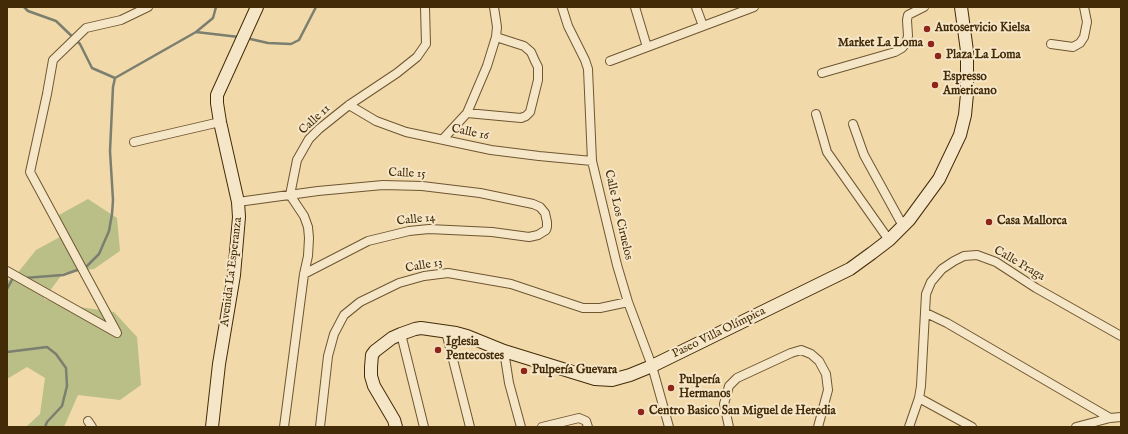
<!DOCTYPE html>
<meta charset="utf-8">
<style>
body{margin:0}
#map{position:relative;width:1128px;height:434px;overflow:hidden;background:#f1d9aa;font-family:"IM FELL English",serif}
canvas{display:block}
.frame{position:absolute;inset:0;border:8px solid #432b08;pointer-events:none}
</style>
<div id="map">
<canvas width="1128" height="434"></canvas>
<div class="frame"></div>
</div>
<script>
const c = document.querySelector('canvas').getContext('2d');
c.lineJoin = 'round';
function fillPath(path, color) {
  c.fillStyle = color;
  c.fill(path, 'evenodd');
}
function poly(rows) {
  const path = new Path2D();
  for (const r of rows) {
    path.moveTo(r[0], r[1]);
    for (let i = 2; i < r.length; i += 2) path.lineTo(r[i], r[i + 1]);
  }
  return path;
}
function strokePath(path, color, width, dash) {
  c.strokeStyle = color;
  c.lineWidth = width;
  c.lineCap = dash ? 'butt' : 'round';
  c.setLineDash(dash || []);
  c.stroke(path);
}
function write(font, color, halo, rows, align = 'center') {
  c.font = font + ' "IM FELL English",serif';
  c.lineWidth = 4;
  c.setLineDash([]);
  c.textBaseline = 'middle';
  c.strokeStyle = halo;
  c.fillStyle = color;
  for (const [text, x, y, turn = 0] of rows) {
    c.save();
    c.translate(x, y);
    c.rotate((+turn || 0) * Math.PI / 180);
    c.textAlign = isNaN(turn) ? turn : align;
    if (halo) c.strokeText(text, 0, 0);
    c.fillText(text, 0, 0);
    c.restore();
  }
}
fillPath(poly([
 [88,199,117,218,120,251,94,269,63,273,44,299,79,307,114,312,137,337,141,385,120,400,78,395,64,427,26,427,40,414,45,378,27,367,7,379,7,281,16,275,36,250,60,237,59,215]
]), '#babf88');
strokePath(poly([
 [24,7,28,11,56,21,80,44,92,68,115,78],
 [196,32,213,18,216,7],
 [246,38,268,43,291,44,299,40,316,7],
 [24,278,63,275,86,267,99,254,109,231,112,214,113,200,110,151,113,87,115,78,196,32,239,37],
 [7,289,13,278,15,278],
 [7,352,47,347,56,354,66,368,67,386,62,406,47,422,45,427]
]), '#7b7f70', 2.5);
const street = poly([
 [562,7,568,26,585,60,588,69,592,161,617,265,628,302,652,366,669,427],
 [635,7,647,47],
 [696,7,703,26],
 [1051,44,1073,47,1080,43,1084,37,1087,22,1084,7],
 [610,61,754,7],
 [822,73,895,52,902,48,906,43,908,36,907,20,908,15,924,7],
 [349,105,376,121,406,132,491,150,539,156,592,161],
 [467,113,521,118,526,116,530,112,538,80,538,67,535,61,531,52,524,46,496,37],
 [816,114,827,152,889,240],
 [853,124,864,155,903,226],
 [443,139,467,113,487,66,496,37,497,27,494,7],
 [134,142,220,122],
 [238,202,318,191,383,185,422,186,480,193,533,204,540,207,545,213,547,222,547,227,546,230,538,235,529,237,492,232,429,229,409,231,368,241,304,274],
 [7,271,117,333,30,172,47,94,53,60,86,28,121,20,148,7],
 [926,313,947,323,1110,418],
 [446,332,470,427],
 [401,334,424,427],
 [504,351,509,383,521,427],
 [919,398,972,427],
 [88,421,92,427],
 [284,427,304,274,308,256,309,238,308,227,304,216,290,195,297,160,309,139,319,129,349,105,397,73,417,57,426,44,425,7],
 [320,427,328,356,334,334,344,315,360,302,399,283,424,276,448,273,511,284,583,308,600,308,628,302],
 [542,427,579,418,586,421,588,427],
 [729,427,724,404,729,386,737,378,791,353,801,350,811,354,819,361,826,374,828,390,818,427],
 [909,427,919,398,921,386,926,294,931,282,942,269,954,261,964,256,977,255,996,262,1036,288,1121,336],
 [1076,427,1110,418,1121,417]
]);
const secondary = poly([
 [212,427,219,364,234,275,239,217,238,202,220,122,217,103,217,95,257,7],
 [396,427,394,420,374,386,371,376,371,367,372,355,375,351,392,338,401,334,415,329,421,328,456,333,467,336,504,351,595,379,612,380,630,375,652,366,850,269,872,253,889,240,909,220,939,179,960,135,965,115,967,94,967,51,961,7]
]);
strokePath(street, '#6e5630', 10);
strokePath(secondary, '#432b08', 14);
strokePath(street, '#f6e6c8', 8);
strokePath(secondary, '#f6e6c8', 12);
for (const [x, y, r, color] of [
 [927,29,4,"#8f2418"],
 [931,44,4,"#8f2418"],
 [938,56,4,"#8f2418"],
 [935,85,4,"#8f2418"],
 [989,222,4,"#8f2418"],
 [438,350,4,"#8f2418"],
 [524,371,4,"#8f2418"],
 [671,388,4,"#8f2418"],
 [641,412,4,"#8f2418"]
]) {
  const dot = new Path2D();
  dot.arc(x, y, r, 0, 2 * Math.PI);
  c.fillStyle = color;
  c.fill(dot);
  strokePath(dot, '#f6e6c8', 1.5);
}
write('bold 12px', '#432b08', '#f6e6c8', [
 ["Autoservicio Kielsa",935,29],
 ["Market La Loma",923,44,"right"],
 ["Plaza La Loma",946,56],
 ["Espresso",943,78],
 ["Americano",943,92],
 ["Casa Mallorca",997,222],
 ["Iglesia",446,343],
 ["Pentecostes",446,357],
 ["Pulpería Guevara",532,371],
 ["Pulpería",679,381],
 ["Hermanos",679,395],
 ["Centro Basico San Miguel de Heredia",649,412]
], 'left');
write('12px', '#432b08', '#f6e6c8', [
 ["Calle 11",315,120,-43],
 ["Calle 16",470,133,12],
 ["Calle 15",407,174,2],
 ["Calle Los Ciruelos",618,215,77],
 ["Calle 14",416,220,-6],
 ["Calle Praga",1019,264,30],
 ["Calle 13",424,266,-10],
 ["Avenida La Esperanza",232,272,-83],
 ["Paseo Villa Olímpica",719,333,-26]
]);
</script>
